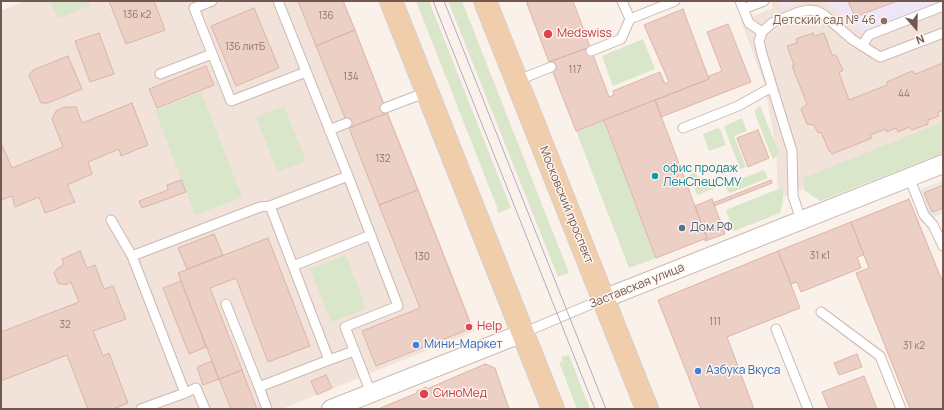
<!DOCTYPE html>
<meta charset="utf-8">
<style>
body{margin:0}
#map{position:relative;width:944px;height:410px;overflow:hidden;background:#faf2ea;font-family:Manrope,sans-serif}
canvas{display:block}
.frame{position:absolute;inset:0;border:2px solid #725850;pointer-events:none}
.north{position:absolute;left:896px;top:8px;width:40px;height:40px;-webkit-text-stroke:3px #fdf6f0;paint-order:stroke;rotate:160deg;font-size:11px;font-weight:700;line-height:16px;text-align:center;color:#725850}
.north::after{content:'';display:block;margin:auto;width:14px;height:18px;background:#725850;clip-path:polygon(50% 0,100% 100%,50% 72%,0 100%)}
</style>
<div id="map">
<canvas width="944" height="410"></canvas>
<div class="frame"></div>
<div class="north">N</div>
</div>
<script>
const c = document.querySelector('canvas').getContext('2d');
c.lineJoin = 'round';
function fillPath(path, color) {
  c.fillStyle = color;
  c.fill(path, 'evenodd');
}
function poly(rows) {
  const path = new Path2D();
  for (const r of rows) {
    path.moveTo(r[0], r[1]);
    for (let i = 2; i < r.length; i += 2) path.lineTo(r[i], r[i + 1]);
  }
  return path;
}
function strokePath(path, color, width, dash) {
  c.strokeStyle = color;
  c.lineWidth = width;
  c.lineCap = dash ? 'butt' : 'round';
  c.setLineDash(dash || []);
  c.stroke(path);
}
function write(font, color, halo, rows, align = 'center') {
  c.font = font + ' Manrope,sans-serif';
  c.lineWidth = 3;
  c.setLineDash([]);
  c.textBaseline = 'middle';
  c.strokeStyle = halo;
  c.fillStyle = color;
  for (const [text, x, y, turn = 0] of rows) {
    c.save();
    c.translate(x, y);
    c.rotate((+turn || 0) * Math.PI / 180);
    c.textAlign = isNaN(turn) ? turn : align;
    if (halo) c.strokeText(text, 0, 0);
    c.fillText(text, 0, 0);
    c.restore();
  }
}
fillPath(poly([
 [24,1,344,1,475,331,282,409,1,409,1,11],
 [771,1,943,1,943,135,778,199,776,148,764,83,741,21,773,8]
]), '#f1e3d9');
fillPath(poly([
 [943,180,943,213,921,223,910,194]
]), '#ece5e2');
fillPath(poly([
 [778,1,802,1,781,9],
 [825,1,943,1,943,11,875,38,859,30]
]), '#eee6f7');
fillPath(poly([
 [49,1,88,1,90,6,59,18],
 [416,1,429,1,511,208,498,213,497,207],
 [448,1,462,1,569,273,558,277],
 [643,39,655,69,613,86,602,56],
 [201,92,242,197,195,215,155,110],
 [760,105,779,153,773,160,755,114,755,110],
 [284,106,306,161,278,172,256,117],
 [742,118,747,131,734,136,746,167,740,169,724,126],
 [604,120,656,258,629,268,576,131],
 [943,122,943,153,820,201,804,190,803,178],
 [717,128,720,129,726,145,709,151,703,134],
 [764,170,768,178,730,193,728,192,725,185],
 [695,172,697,176,716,182,718,187,697,195,689,175],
 [783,187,783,202,780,213,734,231,726,210],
 [346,255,366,309,331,322,310,269],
 [569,355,590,409,577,409,559,362,563,361,561,357]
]), '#d9e6ca');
const building = poly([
 [109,1,154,1,165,30,126,44,109,1],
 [298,1,343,1,355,30,316,46,298,1],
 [526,1,573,1,590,47,549,62,526,1],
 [848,1,897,1,855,17,848,1],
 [254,8,279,68,236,86,211,26,254,8],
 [683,9,709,79,576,131,549,62,590,47,609,97,614,95,613,91,660,72,665,84,669,82,644,25,683,9],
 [728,24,751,82,661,117,655,100,709,79,709,76,722,71,707,32,728,24],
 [355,30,387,113,349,128,316,46,355,30],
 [99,33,114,74,90,82,75,41,99,33],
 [813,33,814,36,824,33,832,55,836,55,843,70,839,73,849,100,887,85,887,82,912,71,916,74,943,63,943,110,937,113,939,116,928,120,928,124,912,130,909,127,898,132,896,128,887,132,886,129,870,135,872,138,832,154,830,151,829,151,821,132,818,133,814,125,807,124,801,109,807,104,792,66,794,65,787,46,797,43,796,39,813,33],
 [68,56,82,89,48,103,41,103,29,75,33,70,68,56],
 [206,66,214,85,157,108,149,89,206,66],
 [655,100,707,238,656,258,604,120,655,100],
 [132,103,148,145,121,156,119,149,88,162,92,174,67,185,75,202,45,213,39,197,15,207,12,196,1,200,1,143,12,168,63,147,52,119,56,111,65,107,76,107,82,123,132,103],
 [387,113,418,190,379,205,349,128,387,113],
 [758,130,769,158,748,167,737,138,758,130],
 [181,180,186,192,142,208,139,201,168,190,167,185,181,180],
 [771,180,772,183,714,206,713,203,771,180],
 [943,185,943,208,932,212,924,193,943,185],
 [418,190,472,328,376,366,362,331,420,308,379,205,418,190],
 [712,199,725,234,705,241,705,239,707,238,695,206,712,199],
 [909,199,943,283,943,409,910,409,856,273,869,268,851,222,909,199],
 [851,222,864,255,857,257,861,268,801,292,797,282,791,284,778,251,851,222],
 [214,234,223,255,187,269,178,248,214,234],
 [268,238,310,346,268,362,236,278,210,288,242,370,219,379,178,273,268,238],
 [80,251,87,268,95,265,104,289,113,286,126,319,93,331,103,356,109,353,128,403,113,409,88,409,67,355,1,381,1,332,79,302,71,282,65,285,58,283,54,273,58,268,64,265,62,259,80,251],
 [778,251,800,308,727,337,754,409,701,409,658,300,778,251],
 [181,281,206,347,189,354,163,288,181,281],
 [857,354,862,367,839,375,834,363,857,354],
 [212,361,219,379,203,385,197,367,212,361],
 [485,364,495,368,509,409,378,409,417,393,417,391,426,387,427,389,485,364],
 [242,370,257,409,231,409,219,379,242,370],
 [326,375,332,388,317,395,311,381,326,375],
 [864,376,877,409,829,409,822,392,864,376]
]);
fillPath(building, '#eccfc5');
strokePath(building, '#ddb4a7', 1);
const lane = poly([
 [212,1,194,8,231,101,306,72],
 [278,1,348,176],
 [740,1,749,23,762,32],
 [743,9,764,1],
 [630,19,675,1],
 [862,46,869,35,943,6],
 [591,51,621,39,630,19,622,1],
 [160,74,212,54],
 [516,81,551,67],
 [385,108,427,92],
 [683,128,738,106,772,87],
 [329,130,347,123],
 [909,177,924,215,933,225,943,246],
 [270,206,348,176,398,306,345,327,371,393],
 [111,220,132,256],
 [801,220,793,196,792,151,762,54,759,41,762,32,772,23,799,12,808,10,817,11,824,15,853,40,880,57,943,33],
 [293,266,371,235],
 [226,304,259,387],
 [821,312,880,356,901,409],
 [776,329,808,409],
 [523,333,603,299],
 [329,360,354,351],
 [141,409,185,393],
 [205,409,196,388,185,393,132,256,260,207,270,206,329,360,259,387,267,409]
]);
const street = poly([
 [603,299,943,164],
 [331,409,523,333]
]);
const primary = poly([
 [391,1,553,409],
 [485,1,647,409]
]);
strokePath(lane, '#cbb9b1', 11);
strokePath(street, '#cbb9b1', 20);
strokePath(primary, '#d8d0ce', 24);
strokePath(lane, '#fff', 9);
strokePath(street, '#fff', 18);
strokePath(primary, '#f0cdab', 22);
strokePath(poly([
 [433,1,595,409],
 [444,1,606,409]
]), '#b3a9c3', 1);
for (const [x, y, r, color] of [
 [884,21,4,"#8d6e63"],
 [548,34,5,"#e0444e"],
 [655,176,4,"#0f9aa8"],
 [682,228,4,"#5c6f8a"],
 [469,327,4,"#e0444e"],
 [416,345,4,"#3f7fe0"],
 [698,371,4,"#3f7fe0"],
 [424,394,5,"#e0444e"]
]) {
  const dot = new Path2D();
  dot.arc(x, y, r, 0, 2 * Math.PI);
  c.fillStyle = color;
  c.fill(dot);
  strokePath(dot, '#fdf6f0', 1.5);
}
write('10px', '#90766d', null, [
 ["136 к2",137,15],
 ["136",326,16],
 ["136 литБ",245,47],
 ["117",575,70],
 ["134",351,77],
 ["44",904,94],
 ["132",383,159],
 ["31 к1",820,256],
 ["130",422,257],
 ["111",715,322],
 ["32",65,325],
 ["31 к2",914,346]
]);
write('12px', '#785e54', '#fdf6f0', [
 ["Детский сад № 46",876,21]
], 'right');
write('12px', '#be3a42', '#fdf6f0', [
 ["Medswiss",557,34],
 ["Help",477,327],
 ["СиноМед",433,394]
], 'left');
write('12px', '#0d838f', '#fdf6f0', [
 ["офис продаж",663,169],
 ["ЛенСпецСМУ",663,183]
], 'left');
write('12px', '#725850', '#fdf6f0', [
 ["Московский проспект",566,205,68],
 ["Заставская улица",637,286,-22]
]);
write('12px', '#4e5e75', '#fdf6f0', [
 ["Дом РФ",690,228]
], 'left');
write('12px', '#366cbe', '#fdf6f0', [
 ["Мини-Маркет",424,345],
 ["Азбука Вкуса",706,371]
], 'left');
</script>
